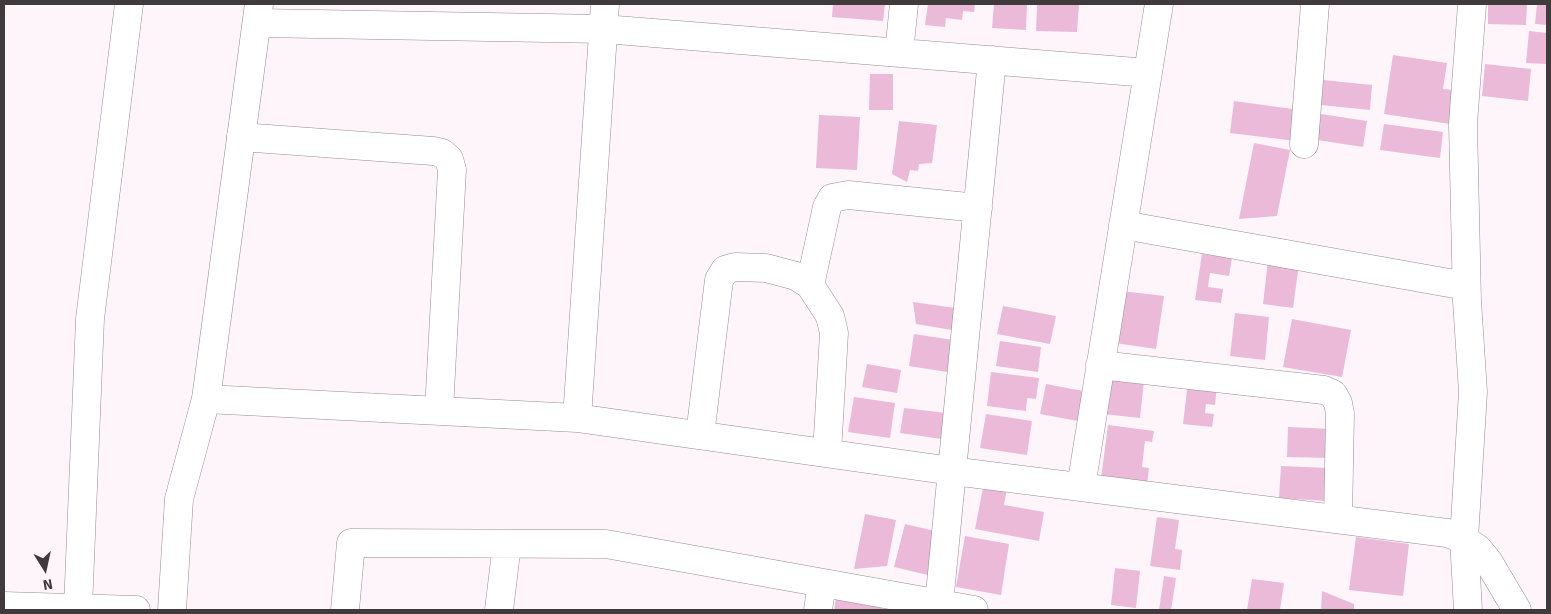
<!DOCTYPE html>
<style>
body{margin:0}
#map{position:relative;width:1551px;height:614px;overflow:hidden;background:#fef5fa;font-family:Signika,sans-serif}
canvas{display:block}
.frame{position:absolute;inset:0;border:5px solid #403a3d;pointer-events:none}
.north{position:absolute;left:20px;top:544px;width:50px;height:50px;-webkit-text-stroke:4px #fef5fa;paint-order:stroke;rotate:170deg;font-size:14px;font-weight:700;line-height:20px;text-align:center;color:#403a3d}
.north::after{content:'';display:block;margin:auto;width:18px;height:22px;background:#403a3d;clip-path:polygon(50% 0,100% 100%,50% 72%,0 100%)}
</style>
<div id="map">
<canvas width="1551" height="614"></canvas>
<div class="frame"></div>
<div class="north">N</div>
</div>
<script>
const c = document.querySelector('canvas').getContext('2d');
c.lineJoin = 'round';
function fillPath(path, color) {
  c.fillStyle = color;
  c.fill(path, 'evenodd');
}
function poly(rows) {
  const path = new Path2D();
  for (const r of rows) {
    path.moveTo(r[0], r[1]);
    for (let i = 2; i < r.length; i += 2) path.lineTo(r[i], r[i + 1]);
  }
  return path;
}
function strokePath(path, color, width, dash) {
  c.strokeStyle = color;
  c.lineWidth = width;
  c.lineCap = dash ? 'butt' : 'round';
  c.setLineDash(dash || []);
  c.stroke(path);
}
fillPath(poly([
 [833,4,885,4,883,21,832,17],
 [928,4,975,4,974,12,963,11,962,20,946,18,945,27,925,25],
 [994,4,1027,4,1026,30,992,28],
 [1037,4,1079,4,1077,32,1036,31],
 [1488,4,1527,4,1526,25,1488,24],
 [1537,4,1547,4,1547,25,1535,24],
 [1529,31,1547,33,1547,64,1526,63],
 [1393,55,1447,63,1443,89,1455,90,1450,124,1384,114],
 [1485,64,1531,69,1528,101,1482,96],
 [870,74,893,74,893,110,869,110],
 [1323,80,1372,85,1370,110,1321,105],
 [1234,101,1300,110,1296,141,1230,133],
 [1321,114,1367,121,1363,147,1317,140],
 [819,115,860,117,857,170,816,168],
 [899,121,937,125,932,163,919,164,918,171,910,170,907,182,892,174],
 [1384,124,1443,132,1440,158,1380,150],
 [1254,143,1290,150,1277,216,1239,219],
 [1202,254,1232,258,1229,276,1210,273,1208,287,1223,289,1221,303,1195,300],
 [1268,260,1299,264,1293,308,1263,304],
 [1122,291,1164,296,1156,349,1115,343],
 [913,302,962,309,958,331,916,324],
 [1003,306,1056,316,1050,344,997,334],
 [1235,313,1269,317,1265,360,1230,356],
 [1292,319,1351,330,1342,377,1283,367],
 [914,334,953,340,947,372,909,366],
 [1000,341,1041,347,1038,372,996,366],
 [867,364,901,370,897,393,862,387],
 [991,372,1039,378,1036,399,1027,398,1026,411,987,406],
 [1108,377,1144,381,1140,418,1103,414],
 [1188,382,1217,385,1215,405,1206,404,1205,413,1214,414,1212,427,1183,424],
 [1046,384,1083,391,1078,421,1040,414],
 [854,397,895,403,890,438,848,432],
 [904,408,946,413,942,439,900,433],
 [986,414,1032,421,1027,455,980,448],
 [1108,425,1154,431,1152,442,1145,441,1142,467,1149,468,1147,485,1101,479],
 [1288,427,1332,429,1332,458,1287,457],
 [1281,466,1328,468,1326,501,1279,498],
 [984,483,1007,488,1004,505,1044,512,1039,541,975,529],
 [865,514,896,520,887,566,854,569],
 [1157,517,1179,520,1175,549,1182,550,1180,570,1150,566],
 [905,524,939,532,928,575,894,567],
 [965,536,1009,544,1001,595,956,587],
 [1356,537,1409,544,1403,596,1349,590],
 [1115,568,1140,571,1136,608,1111,605],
 [1164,576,1176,578,1171,610,1159,610],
 [1252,579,1284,583,1280,610,1247,610],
 [1322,591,1354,604,1354,610,1321,610],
 [836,597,883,604,882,610,834,610]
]), '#eabad8');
const street = poly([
 [258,23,604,29,1148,73],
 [899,53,904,4],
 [241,137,433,151,442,153,449,159,452,170,439,410],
 [1304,144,1315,4],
 [1123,225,1466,286],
 [810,285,827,207,832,198,848,195,978,208],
 [1100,365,1324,390,1333,394,1338,403,1340,414,1338,519],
 [206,399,577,418,952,471,1447,533,1464,539,1478,549,1488,561,1517,610],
 [577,418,605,4],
 [700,435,719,280,725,270,735,267,766,268,796,276,810,285,830,316,834,333,827,453],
 [1081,487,1159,4],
 [939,604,992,60],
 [4,606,136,610],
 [78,608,90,319,129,4],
 [345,610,351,543,606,544,974,610],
 [499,610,507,544],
 [818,610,822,583],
 [1468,610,1464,539,1473,392,1467,301,1463,124,1472,4]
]);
const secondary = poly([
 [172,610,179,499,206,399,259,4]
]);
strokePath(street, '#978a92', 29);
strokePath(secondary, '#978a92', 29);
strokePath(street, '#fff', 28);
strokePath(secondary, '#fff', 28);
</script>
